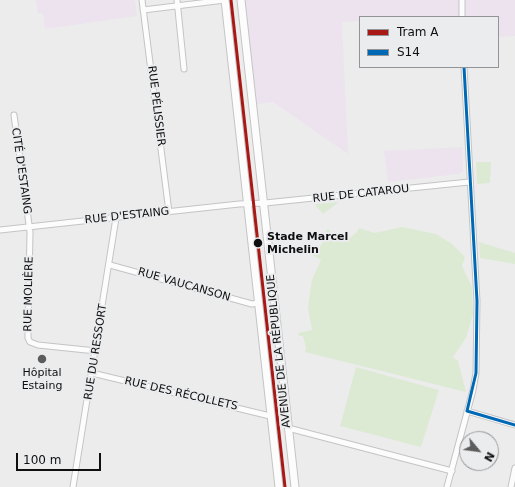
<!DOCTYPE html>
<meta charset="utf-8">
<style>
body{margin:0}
#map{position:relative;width:515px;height:487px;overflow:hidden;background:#ececed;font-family:"DejaVu Sans",sans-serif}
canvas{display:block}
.legend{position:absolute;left:359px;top:16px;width:140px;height:52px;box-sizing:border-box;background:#ebecee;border:1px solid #939495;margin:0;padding:5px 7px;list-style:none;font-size:12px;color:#0f0f10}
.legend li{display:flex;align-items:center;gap:8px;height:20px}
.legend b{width:20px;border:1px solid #939495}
.north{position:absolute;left:459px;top:431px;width:40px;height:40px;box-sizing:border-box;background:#ebecee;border:1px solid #939495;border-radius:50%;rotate:119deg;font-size:11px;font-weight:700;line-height:16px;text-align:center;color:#0f0f10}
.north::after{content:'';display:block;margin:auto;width:14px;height:18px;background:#5c5c5d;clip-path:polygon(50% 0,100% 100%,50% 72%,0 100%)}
.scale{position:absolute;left:16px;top:453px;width:85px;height:18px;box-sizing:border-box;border:2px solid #0f0f10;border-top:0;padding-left:5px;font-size:12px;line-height:14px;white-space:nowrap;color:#0f0f10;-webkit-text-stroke:3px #ebecee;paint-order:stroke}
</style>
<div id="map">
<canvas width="515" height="487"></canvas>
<ul class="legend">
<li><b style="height:5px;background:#a81815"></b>Tram A</li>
<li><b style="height:5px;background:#0069b5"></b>S14</li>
</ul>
<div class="north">N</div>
<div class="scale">100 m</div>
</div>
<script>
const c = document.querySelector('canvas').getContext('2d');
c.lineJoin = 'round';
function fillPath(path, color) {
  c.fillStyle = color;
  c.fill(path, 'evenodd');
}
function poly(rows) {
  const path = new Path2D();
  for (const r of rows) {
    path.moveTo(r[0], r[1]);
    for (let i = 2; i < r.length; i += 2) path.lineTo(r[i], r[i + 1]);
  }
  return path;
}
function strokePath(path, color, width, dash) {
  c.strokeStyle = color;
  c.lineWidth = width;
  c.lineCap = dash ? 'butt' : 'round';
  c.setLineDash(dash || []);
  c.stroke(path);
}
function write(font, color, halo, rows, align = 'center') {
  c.font = font + ' "DejaVu Sans",sans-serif';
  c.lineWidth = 4;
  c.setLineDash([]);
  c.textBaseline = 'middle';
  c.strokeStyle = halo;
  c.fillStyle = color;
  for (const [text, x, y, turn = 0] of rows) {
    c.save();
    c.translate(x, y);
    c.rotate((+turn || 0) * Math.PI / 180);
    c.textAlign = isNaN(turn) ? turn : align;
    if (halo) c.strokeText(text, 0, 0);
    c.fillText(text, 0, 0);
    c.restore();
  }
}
fillPath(poly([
 [36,0,135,0,137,16,45,29,43,13,38,14],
 [241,0,515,0,515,36,498,37,498,17,360,17,360,21,342,22,348,154,273,102,251,105],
 [462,147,463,171,459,174,388,182,384,151]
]), '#ece3ee');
fillPath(poly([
 [476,162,491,162,490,183,477,184],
 [339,202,323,214,315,205,317,204],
 [402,227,436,234,452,244,465,257,462,266,472,287,473,314,466,338,453,357,458,361,466,392,305,352,306,347,303,336,299,336,298,333,312,330,308,308,310,292,312,280,321,260,309,253,314,245,319,248,326,238,322,235,328,229,340,242,344,242,357,232,359,228,375,233],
 [479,242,515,253,515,264,480,258],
 [356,367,439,390,421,447,340,426]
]), '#dcead3');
const minor = poly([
 [142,0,169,212],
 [177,0,184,69],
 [462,0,462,17],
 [143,10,225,0],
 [14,115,30,232,28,338,30,342,38,345,96,351],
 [0,230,239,204,265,203,469,182],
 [110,265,252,304,258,303],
 [92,373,270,416],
 [467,411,515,425],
 [288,428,452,471],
 [73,487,116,218],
 [447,487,473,390,476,373,477,301,464,67],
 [511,487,515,468]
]);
const secondary = poly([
 [225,0,279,487],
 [241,0,295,487]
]);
strokePath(minor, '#c4c4c5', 7);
strokePath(secondary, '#c4c4c5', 9);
strokePath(minor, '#fcfcfc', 5);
strokePath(secondary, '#fcfcfc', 7);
strokePath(poly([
 [464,67,477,301,476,373,467,411],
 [467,411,515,425]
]), '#0069b5', 3);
strokePath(poly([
 [231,0,285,487]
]), '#a81815', 3);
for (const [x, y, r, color] of [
 [258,243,5,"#0f0f10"],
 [42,359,5,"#5c5c5d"]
]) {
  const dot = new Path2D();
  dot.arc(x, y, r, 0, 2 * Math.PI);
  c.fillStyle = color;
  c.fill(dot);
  strokePath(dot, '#ebecee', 1.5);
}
write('11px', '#0f0f10', '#ebecee', [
 ["RUE PÉLISSIER",156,106,83],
 ["CITÉ D'ESTAING",21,171,82],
 ["RUE DE CATAROU",361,194,-6],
 ["RUE D'ESTAING",127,216,-6],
 ["RUE VAUCANSON",184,285,16],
 ["RUE MOLIÈRE",29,294,-89],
 ["AVENUE DE LA RÉPUBLIQUE",279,351,-96],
 ["RUE DU RESSORT",96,352,-81],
 ["RUE DES RÉCOLLETS",181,394,13]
]);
write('bold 11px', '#0f0f10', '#ebecee', [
 ["Stade Marcel",267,237],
 ["Michelin",267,250]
], 'left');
write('11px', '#0f0f10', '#ebecee', [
 ["Hôpital",42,373],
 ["Estaing",42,386]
]);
</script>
